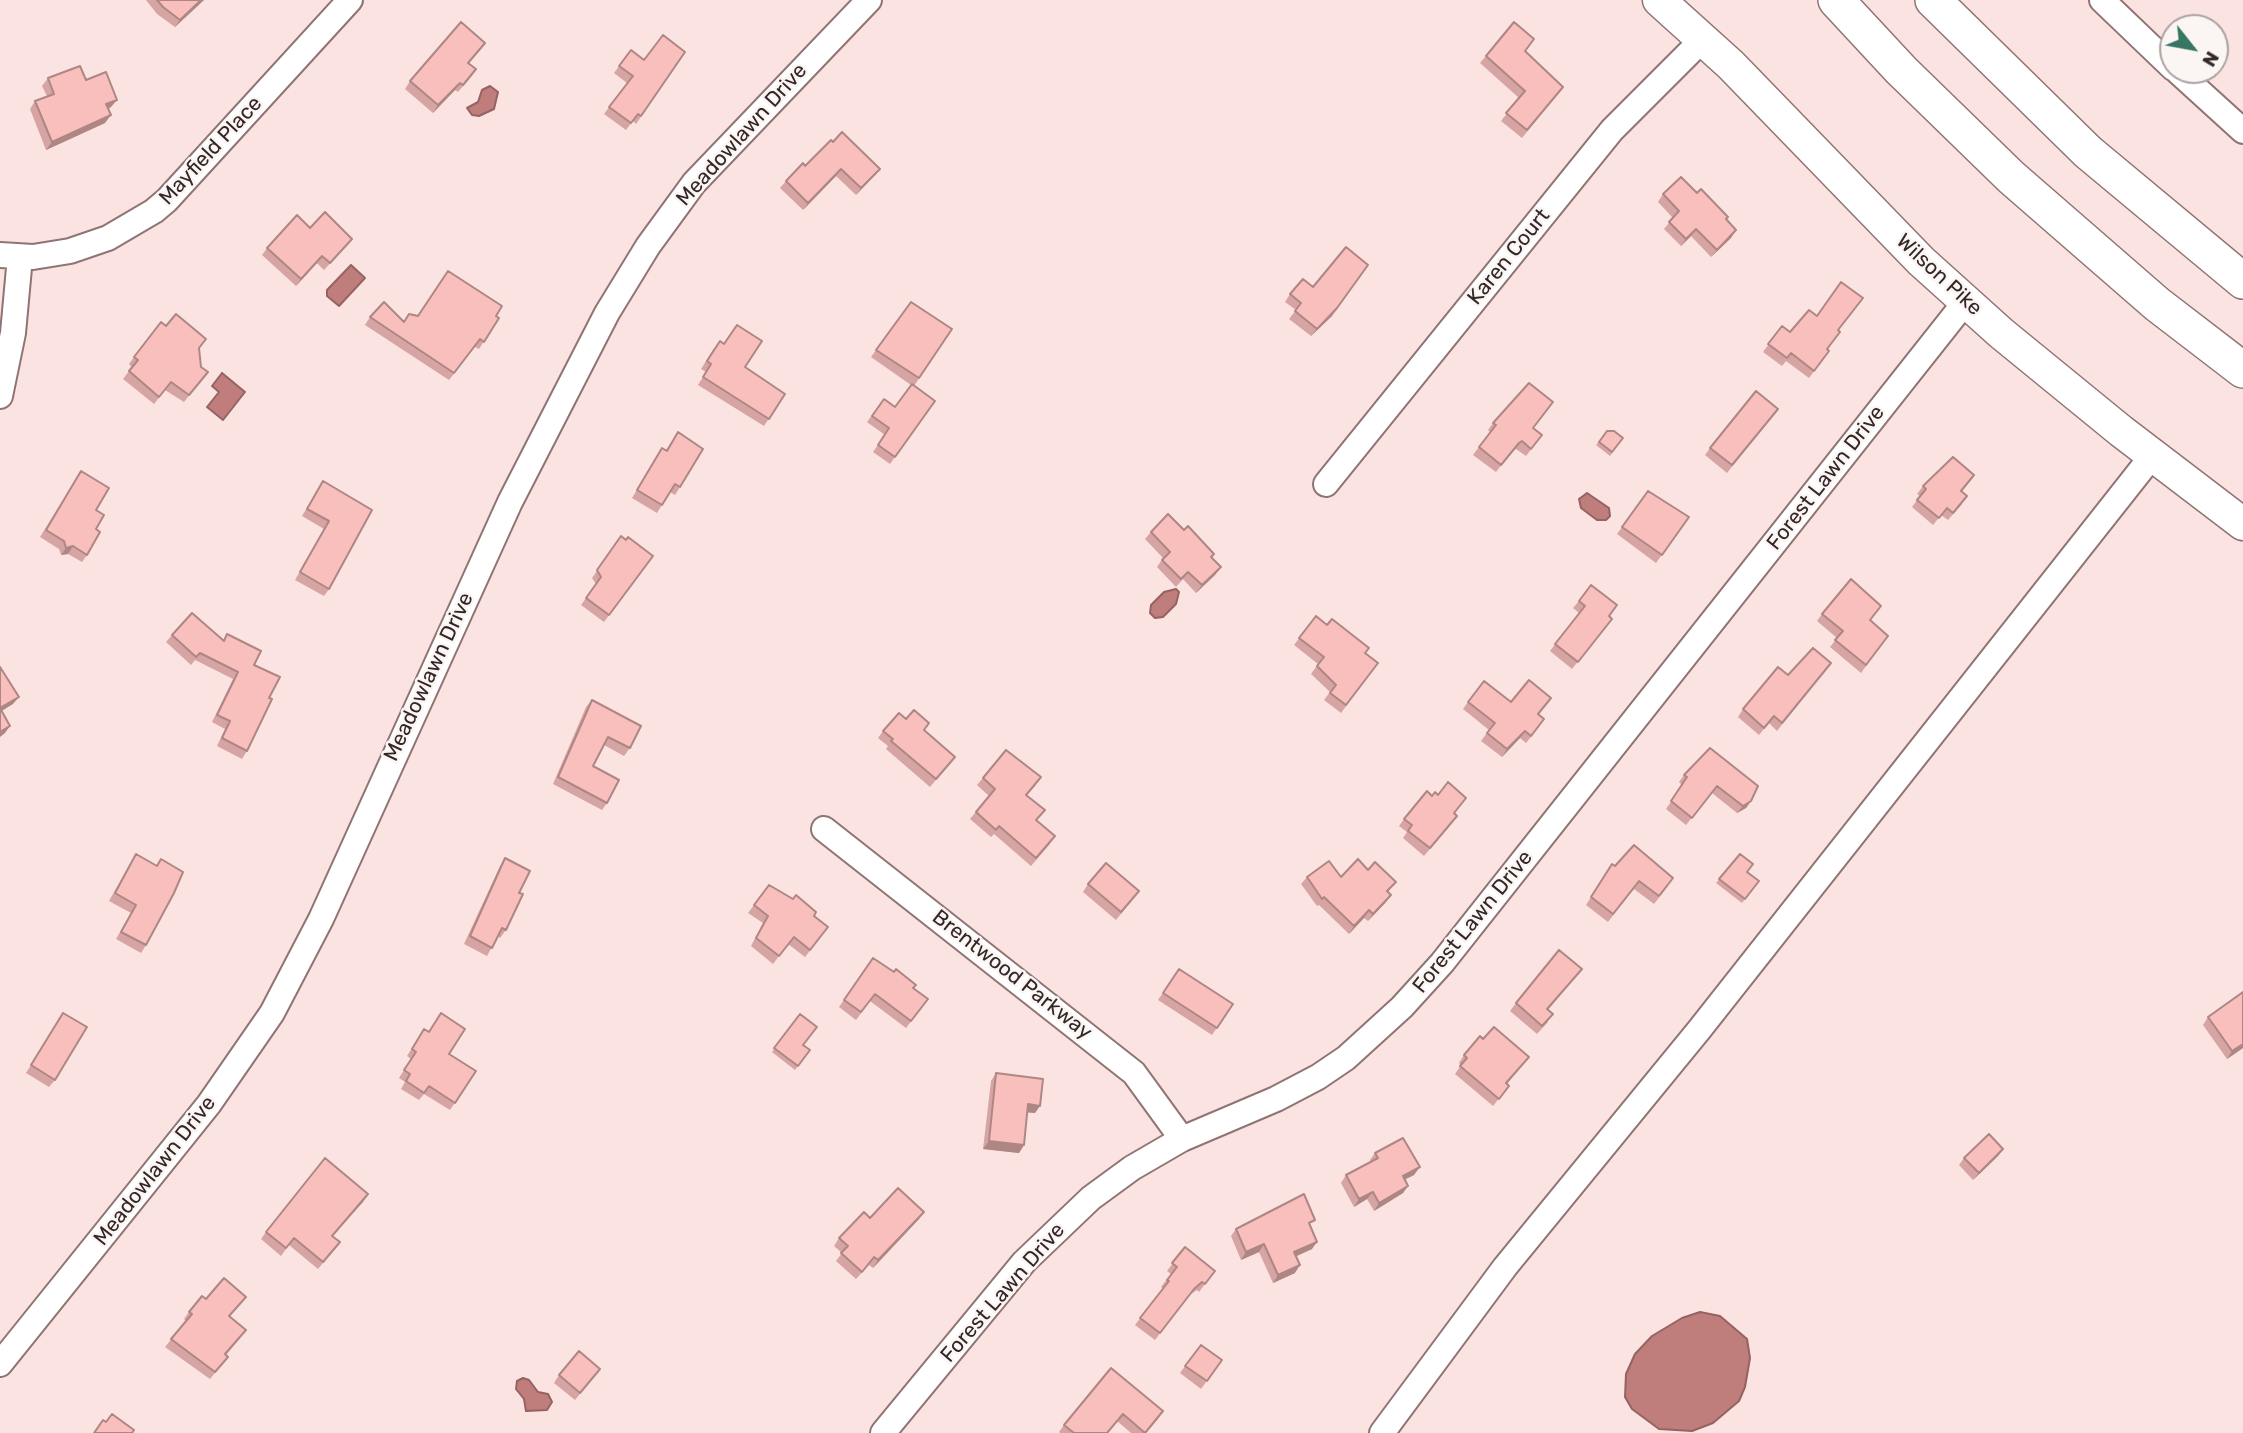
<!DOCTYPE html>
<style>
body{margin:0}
#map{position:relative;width:2243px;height:1433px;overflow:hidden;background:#fbe3e1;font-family:Rubik,sans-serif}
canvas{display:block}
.north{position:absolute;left:2159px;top:14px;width:70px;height:70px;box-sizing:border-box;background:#fbf5f4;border:2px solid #aba3a2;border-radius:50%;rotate:121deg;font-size:19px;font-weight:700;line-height:28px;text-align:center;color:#322726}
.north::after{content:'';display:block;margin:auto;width:24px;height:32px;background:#377663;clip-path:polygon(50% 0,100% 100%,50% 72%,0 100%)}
</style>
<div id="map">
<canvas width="2243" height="1433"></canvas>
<div class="north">N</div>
</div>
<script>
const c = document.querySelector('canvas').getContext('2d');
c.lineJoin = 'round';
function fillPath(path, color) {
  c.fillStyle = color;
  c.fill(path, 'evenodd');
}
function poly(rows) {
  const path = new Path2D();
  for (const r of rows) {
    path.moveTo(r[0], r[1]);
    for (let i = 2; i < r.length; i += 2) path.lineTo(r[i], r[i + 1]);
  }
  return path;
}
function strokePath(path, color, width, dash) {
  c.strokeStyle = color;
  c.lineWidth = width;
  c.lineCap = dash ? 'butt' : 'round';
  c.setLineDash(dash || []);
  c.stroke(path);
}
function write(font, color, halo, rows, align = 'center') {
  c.font = font + ' Rubik,sans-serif';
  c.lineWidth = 5;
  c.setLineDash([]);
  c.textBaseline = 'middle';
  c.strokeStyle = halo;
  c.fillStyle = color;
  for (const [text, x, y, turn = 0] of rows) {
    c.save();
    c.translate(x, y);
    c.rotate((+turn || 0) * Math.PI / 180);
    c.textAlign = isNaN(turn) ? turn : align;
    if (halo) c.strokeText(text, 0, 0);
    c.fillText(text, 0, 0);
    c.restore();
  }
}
const water = poly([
 [490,86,498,92,494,109,479,116,472,115,467,108,478,102,482,90,490,86],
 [351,265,365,278,339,306,327,296,327,290,351,265],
 [222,373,245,392,223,420,207,407,219,392,212,386,222,373],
 [1587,493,1609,508,1610,516,1606,520,1597,520,1581,508,1579,499,1587,493],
 [1176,589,1179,592,1176,604,1163,617,1155,618,1150,613,1151,605,1164,592,1176,589],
 [1700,1312,1720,1316,1747,1339,1750,1358,1745,1387,1739,1401,1713,1423,1692,1431,1659,1429,1632,1409,1625,1397,1626,1374,1635,1354,1652,1336,1682,1318,1700,1312],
 [523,1378,529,1380,538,1392,548,1394,552,1402,547,1410,526,1411,524,1399,516,1389,517,1381,523,1378]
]);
fillPath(water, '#bf7d7b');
strokePath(water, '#956362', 2);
const minor = poly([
 [2102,0,2173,68],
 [2176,70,2243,131],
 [0,255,33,257,70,251,108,238,154,211,167,200,350,0],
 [0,396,13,333,20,257],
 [1326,484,1612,130,1703,39],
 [824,829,1134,1073,1182,1139],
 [0,1364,209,1104,272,1013,321,919,510,502,607,313,648,246,694,183,869,0],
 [883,1433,1024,1262,1091,1198,1132,1168,1182,1139,1276,1099,1318,1077,1346,1058,1402,1007,1442,963,1966,301],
 [1382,1433,1505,1267,1699,1030,2152,456]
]);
const major = poly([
 [1659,0,1731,65,1921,261,2001,333,2121,431,2243,524]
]);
const highway = poly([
 [1836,0,1901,70,2011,177,2157,304,2243,370],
 [1933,0,2088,152,2243,281]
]);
strokePath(minor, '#8f7473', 28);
strokePath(major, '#8f7473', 35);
strokePath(highway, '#8f7473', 38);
strokePath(minor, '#fff', 24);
strokePath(major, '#fff', 32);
strokePath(highway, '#fff', 35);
fillPath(poly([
 [146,0,204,0,175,27,157,14],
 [480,50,469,63,476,69,471,77,458,92,455,90,433,113,405,89,410,81],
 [631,50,644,60,685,52,636,124,633,121,626,130,604,114,627,83,614,73],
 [1525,51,1563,87,1522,138,1501,121,1519,98,1480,63,1486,56],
 [48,78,86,80,111,107,108,109,105,123,46,150,30,109,35,101,47,96,42,86],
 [805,166,880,169,874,176,856,195,836,176,803,210,780,188,786,181],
 [1697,193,1726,220,1731,238,1711,257,1691,236,1681,246,1664,229,1673,218,1658,202,1663,194],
 [310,228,346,246,324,270,317,263,296,286,262,255,267,248],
 [1290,294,1332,316,1311,336,1289,319,1296,310,1285,302],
 [911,302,952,329,914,386,935,401,890,464,873,452,885,435,867,422,884,399,895,407,911,385,871,357],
 [418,316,496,316,499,318,479,349,475,347,449,380,365,325,370,317,403,322],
 [1817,316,1838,330,1827,350,1829,351,1809,378,1786,361,1782,366,1763,352,1782,326,1790,332],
 [166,326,199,349,201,367,208,372,184,402,165,390,154,404,123,379,132,367,129,364,134,357],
 [714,348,745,367,785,394,764,426,698,385,706,372,701,369],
 [1773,416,1727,473,1705,455,1710,448],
 [1493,423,1533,428,1542,435,1526,456,1516,449,1513,450,1496,472,1473,455,1490,432,1488,430],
 [1607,431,1623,438,1610,456,1596,445],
 [678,432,680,487,675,495,670,492,657,513,632,498,662,448,666,450],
 [81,471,96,510,96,529,87,555,82,562,68,554,61,555,59,549,40,537],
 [323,481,372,510,329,589,324,596,295,580,324,529,302,516],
 [1969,482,1961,491,1962,504,1948,520,1941,515,1933,525,1912,507,1920,496,1917,494,1923,486],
 [1648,491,1689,517,1656,563,1617,534],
 [1151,532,1221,567,1215,575,1196,593,1183,579,1176,587,1157,567,1163,558,1145,539],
 [621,536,653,556,604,622,581,605,596,584,592,578],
 [1579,601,1609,616,1606,626,1572,669,1550,651,1579,613,1573,608],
 [1876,613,1870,621,1888,636,1861,673,1830,647,1837,638,1817,621,1822,614],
 [1316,616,1378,663,1341,713,1324,700,1330,692,1311,674,1318,664,1294,645],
 [227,634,254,665,269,698,247,751,242,759,217,746,225,729,212,722,233,679,195,660,191,665,166,642,172,635,223,640],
 [1831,663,1777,731,1769,723,1759,735,1738,717,1743,709,1788,675],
 [592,700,630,748,624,756,604,745,593,766,607,803,602,810,553,784,586,707],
 [1468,702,1511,702,1538,714,1539,727,1526,743,1520,738,1502,757,1481,741,1489,730,1463,709],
 [906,719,929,723,924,730,955,757,930,787,886,749,888,746,878,738,883,731],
 [1710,748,1751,801,1746,808,1737,813,1712,793,1686,825,1666,809,1682,785,1679,782,1684,775],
 [983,778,1036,785,1027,795,1037,821,1050,844,1031,866,994,834,991,837,970,819,989,796,977,785],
 [1438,795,1461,805,1454,813,1452,823,1424,856,1403,838,1407,832,1399,826,1404,819,1432,796],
 [136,854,156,866,161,859,146,945,141,953,116,939,131,913,109,901,131,862],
 [1740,854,1747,872,1759,881,1742,903,1716,883],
 [505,858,519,893,506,930,500,938,498,936,487,956,464,944,500,866],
 [1612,864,1615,866,1668,886,1654,904,1634,889,1608,922,1586,905],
 [1368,870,1396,882,1388,892,1386,902,1368,921,1364,918,1349,934,1319,905,1317,906,1301,884,1307,877,1341,877],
 [1088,884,1134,898,1116,920,1083,892],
 [769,885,814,916,823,934,805,957,788,944,773,964,751,946,763,923,748,913],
 [873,958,928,999,906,1028,870,1001,856,1020,839,1007],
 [1179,969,1233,1004,1212,1035,1158,1000],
 [1582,969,1548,1010,1548,1022,1537,1034,1510,1011,1516,1003],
 [63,1013,55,1080,49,1087,26,1073],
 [800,1014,803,1045,810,1050,795,1070,772,1052],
 [2208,1017,2243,1048,2227,1059,2203,1025],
 [419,1037,476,1071,450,1110,424,1094,419,1100,401,1089,405,1082,399,1078,411,1059,407,1056],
 [1483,1039,1529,1057,1507,1084,1509,1086,1493,1106,1455,1074,1461,1065,1459,1063,1464,1055],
 [996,1073,1035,1113,1027,1112,1024,1145,1019,1153,983,1149,991,1081],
 [2003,1149,1998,1156,1973,1180,1959,1165,1964,1158],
 [1375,1153,1414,1175,1405,1179,1408,1186,1403,1193,1374,1211,1367,1199,1354,1207,1341,1183,1346,1175,1371,1162,1370,1160],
 [368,1194,332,1236,334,1250,318,1269,289,1245,281,1256,261,1239,266,1232],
 [870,1218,919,1219,873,1268,869,1265,856,1279,836,1261,842,1253,834,1246,839,1238],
 [1310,1227,1312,1249,1296,1256,1295,1273,1273,1283,1259,1252,1241,1260,1231,1236,1236,1229],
 [1185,1247,1215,1271,1199,1292,1197,1290,1188,1296,1155,1340,1135,1325,1163,1289,1161,1287,1171,1274,1167,1271],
 [246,1297,230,1316,240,1338,226,1355,228,1357,210,1379,165,1347,186,1321,184,1319,189,1312,206,1299],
 [1201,1345,1222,1360,1201,1389,1180,1373],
 [1111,1368,1158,1419,1146,1433,1131,1433,1117,1421,1108,1433,1060,1433,1059,1432,1064,1425],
 [559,1375,594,1376,575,1400,554,1383]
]), '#d6a4a3');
fillPath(poly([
 [201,0,204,0,175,27,180,20],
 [460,83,455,90,433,113,438,105],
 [117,100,111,107,101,112,106,104],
 [111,115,105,123,46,150,52,142],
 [841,169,836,176,803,210,808,203],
 [880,169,874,176,856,195,861,188],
 [1696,229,1691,236,1681,246,1686,239],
 [1736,230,1731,238,1711,257,1717,250],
 [322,256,317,263,296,286,301,279],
 [1368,265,1332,316,1311,336,1317,329],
 [73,546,68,554,61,555,66,548],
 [1221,567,1215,575,1196,593,1202,585],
 [19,697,13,704,0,712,0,708],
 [10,726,5,733,0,737,0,732],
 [1525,731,1520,738,1502,757,1507,749],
 [1751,801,1746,808,1737,813,1743,806],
 [1391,895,1386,902,1368,921,1373,914],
 [1369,910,1364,918,1349,934,1354,926],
 [2243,1044,2243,1048,2227,1059,2232,1051],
 [1028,1104,1040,1106,1035,1113,1023,1112],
 [989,1141,1024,1145,1019,1153,983,1149],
 [2003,1149,1998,1156,1973,1180,1979,1173],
 [1420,1167,1414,1175,1398,1183,1403,1176],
 [1408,1186,1403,1193,1374,1211,1379,1203],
 [1373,1192,1367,1199,1354,1207,1359,1199],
 [368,1194,363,1202,326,1243],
 [924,1212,919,1219,873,1268,878,1260],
 [1317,1242,1312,1249,1288,1260,1294,1252],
 [1264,1244,1259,1252,1241,1260,1246,1252],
 [1300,1265,1295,1273,1273,1283,1278,1275]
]), '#ae8684');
const building = poly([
 [157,0,201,0,180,20,163,7,157,0],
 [461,22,485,43,468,63,476,69,463,85,460,83,438,105,410,81,461,22],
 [1514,22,1534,39,1525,51,1563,87,1527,130,1506,113,1525,91,1486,56,1514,22],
 [663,35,685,52,641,116,638,114,631,123,609,107,633,76,619,66,631,50,644,60,663,35],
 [80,66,86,80,106,72,117,100,106,104,111,115,52,142,35,101,54,94,48,78,80,66],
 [842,132,880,169,861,188,841,169,808,203,786,181,803,163,805,166,831,140,833,142,842,132],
 [1681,177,1697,193,1701,189,1728,217,1726,219,1736,230,1717,250,1696,229,1686,239,1669,222,1679,211,1663,194,1681,177],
 [325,212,352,239,330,263,322,256,301,279,267,248,297,215,310,228,325,212],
 [1346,247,1368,265,1337,308,1317,329,1295,311,1301,303,1290,294,1303,279,1313,287,1346,247],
 [448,271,502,306,496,316,499,318,484,342,480,339,454,373,370,317,384,302,404,322,409,314,418,316,448,271],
 [1841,282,1863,298,1838,330,1840,332,1827,349,1829,351,1814,371,1791,353,1787,358,1768,344,1782,326,1790,332,1809,310,1817,316,1841,282],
 [911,302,952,329,919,378,876,350,911,302],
 [176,314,206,339,199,348,201,367,208,372,189,395,171,382,159,397,129,371,138,360,134,357,161,322,166,326,176,314],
 [737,325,762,341,745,367,785,394,769,419,703,377,711,364,707,361,720,341,724,344,737,325],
 [1529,383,1553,402,1533,428,1542,435,1531,449,1522,441,1519,443,1501,465,1479,447,1496,425,1493,423,1529,383],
 [912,384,935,401,895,457,878,445,889,428,872,416,884,399,895,407,912,384],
 [1756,391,1778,409,1732,465,1710,448,1756,391],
 [1607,431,1614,431,1623,438,1612,452,1599,442,1607,431],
 [678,432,703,449,680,487,675,484,662,505,637,490,662,448,667,451,678,432],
 [1953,457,1974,475,1961,491,1967,496,1953,513,1947,508,1939,518,1917,500,1926,489,1923,486,1953,457],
 [81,471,109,488,96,510,104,515,96,529,100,532,87,555,73,546,66,548,64,541,46,530,81,471],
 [323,481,372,510,329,589,300,572,329,521,307,509,323,481],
 [1648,491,1689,517,1662,555,1622,527,1648,491],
 [1168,514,1184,530,1188,526,1214,554,1211,557,1221,567,1202,585,1188,572,1181,579,1162,560,1170,552,1151,532,1168,514],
 [621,536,626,540,628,537,653,556,609,615,586,598,601,577,597,570,621,536],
 [1851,579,1881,606,1870,620,1888,636,1866,665,1835,640,1843,631,1822,614,1851,579],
 [1591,585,1617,605,1609,616,1612,619,1578,662,1555,644,1585,606,1579,601,1591,585],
 [192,613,224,641,227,634,261,651,254,665,280,677,269,698,272,699,247,751,222,738,230,721,217,715,238,672,200,653,196,657,172,635,192,613],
 [1316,616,1327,625,1332,619,1369,648,1365,653,1378,663,1346,705,1330,693,1336,685,1317,666,1324,657,1299,638,1316,616],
 [1813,648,1831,663,1782,723,1774,716,1764,728,1743,709,1778,667,1788,675,1813,648],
 [0,667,19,697,0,708,0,667],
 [1529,680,1551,698,1538,714,1544,719,1531,736,1525,731,1507,749,1487,733,1495,723,1468,702,1484,681,1511,702,1529,680],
 [592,700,641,726,630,748,608,737,593,766,619,780,607,803,558,777,592,700],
 [0,708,10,726,0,732,0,708],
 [914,710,929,723,924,730,955,757,936,779,891,741,893,739,883,731,899,713,906,719,914,710],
 [1710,748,1758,786,1751,801,1743,806,1717,786,1692,818,1671,801,1687,777,1684,775,1710,748],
 [1006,750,1041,777,1026,795,1045,810,1036,820,1055,836,1036,858,999,826,996,830,976,812,995,789,983,778,1006,750],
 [1448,782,1466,798,1454,813,1457,816,1430,848,1408,831,1412,825,1404,819,1427,791,1432,796,1435,792,1438,795,1448,782],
 [1634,845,1673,878,1659,896,1639,881,1613,914,1591,897,1612,864,1615,866,1634,845],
 [136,854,157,866,161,859,183,872,174,893,146,945,121,932,136,905,115,893,136,854],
 [1740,854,1753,864,1747,872,1759,881,1745,899,1719,879,1740,854],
 [505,858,530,871,519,893,523,894,506,930,502,928,492,948,470,936,505,858],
 [1358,859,1368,870,1375,862,1396,882,1387,891,1391,895,1373,914,1369,910,1354,926,1324,897,1322,899,1307,877,1329,861,1341,877,1358,859],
 [1106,863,1139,891,1121,912,1088,884,1106,863],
 [769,885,793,899,796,895,816,912,814,916,828,927,810,950,794,937,779,956,756,938,768,916,754,905,769,885],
 [1559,950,1582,969,1547,1009,1553,1014,1542,1026,1516,1003,1559,950],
 [873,958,894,972,896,969,916,985,913,988,928,999,911,1021,875,994,861,1012,844,1000,873,958],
 [1179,969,1233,1004,1217,1028,1163,993,1179,969],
 [2243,992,2243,1044,2232,1051,2208,1017,2243,992],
 [63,1013,87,1027,55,1080,31,1065,63,1013],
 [441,1013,465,1029,449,1054,476,1071,455,1103,429,1086,424,1093,406,1081,410,1074,404,1070,416,1052,412,1049,424,1029,429,1032,441,1013],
 [800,1014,817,1027,803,1045,810,1050,798,1066,774,1048,800,1014],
 [1494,1027,1529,1057,1506,1083,1509,1086,1499,1099,1460,1066,1467,1058,1464,1055,1480,1036,1483,1039,1494,1027],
 [996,1073,1043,1079,1040,1106,1028,1104,1024,1145,989,1141,996,1073],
 [1989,1134,2003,1149,1979,1173,1964,1158,1989,1134],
 [1403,1138,1420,1167,1403,1176,1408,1186,1379,1203,1373,1192,1359,1199,1346,1175,1378,1158,1375,1153,1403,1138],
 [325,1158,368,1194,332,1236,340,1242,323,1262,294,1238,286,1248,266,1232,325,1158],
 [898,1188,924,1212,878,1260,874,1257,862,1272,841,1253,848,1246,839,1238,864,1212,870,1218,898,1188],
 [1304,1194,1315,1220,1309,1223,1317,1242,1294,1252,1300,1265,1278,1275,1264,1244,1246,1252,1236,1229,1304,1194],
 [1185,1247,1215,1271,1205,1284,1202,1282,1194,1289,1160,1333,1140,1318,1169,1281,1167,1280,1177,1267,1172,1263,1185,1247],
 [224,1278,246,1297,229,1316,246,1330,225,1354,228,1357,215,1372,171,1339,192,1314,189,1312,202,1296,206,1299,224,1278],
 [1201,1345,1222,1360,1207,1381,1185,1366,1201,1345],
 [579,1351,600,1369,580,1393,559,1375,579,1351],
 [1111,1368,1163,1411,1145,1433,1123,1414,1107,1433,1074,1433,1064,1425,1111,1368],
 [112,1414,134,1430,132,1433,94,1433,103,1420,106,1422,112,1414]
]);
fillPath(building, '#f9bfbd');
strokePath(building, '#ae8684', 2);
write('21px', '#322726', '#fbf5f4', [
 ["Meadowlawn Drive",742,135,-48],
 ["Mayfield Place",211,151,-47],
 ["Karen Court",1509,257,-51],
 ["Wilson Pike",1939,275,43],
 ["Forest Lawn Drive",1826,478,-52],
 ["Meadowlawn Drive",429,677,-65],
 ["Forest Lawn Drive",1473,922,-51],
 ["Brentwood Parkway",1012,975,38],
 ["Meadowlawn Drive",155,1171,-52],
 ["Forest Lawn Drive",1003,1293,-49]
]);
</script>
